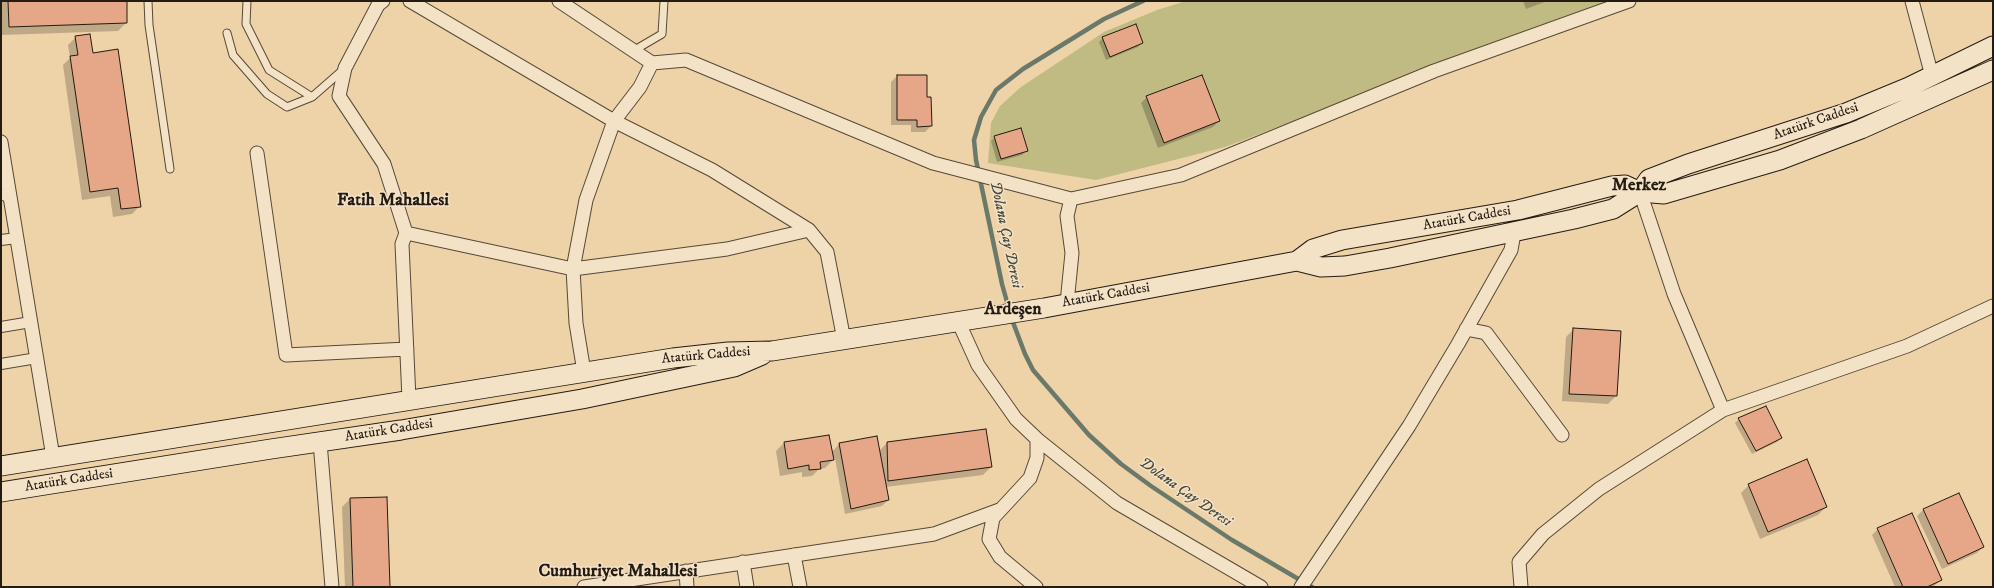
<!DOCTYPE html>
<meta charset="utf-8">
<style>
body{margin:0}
#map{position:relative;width:1994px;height:588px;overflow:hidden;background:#eed2a8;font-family:"IM FELL DW Pica",serif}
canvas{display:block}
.frame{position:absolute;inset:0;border:2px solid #241b13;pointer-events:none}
</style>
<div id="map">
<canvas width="1994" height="588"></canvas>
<div class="frame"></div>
</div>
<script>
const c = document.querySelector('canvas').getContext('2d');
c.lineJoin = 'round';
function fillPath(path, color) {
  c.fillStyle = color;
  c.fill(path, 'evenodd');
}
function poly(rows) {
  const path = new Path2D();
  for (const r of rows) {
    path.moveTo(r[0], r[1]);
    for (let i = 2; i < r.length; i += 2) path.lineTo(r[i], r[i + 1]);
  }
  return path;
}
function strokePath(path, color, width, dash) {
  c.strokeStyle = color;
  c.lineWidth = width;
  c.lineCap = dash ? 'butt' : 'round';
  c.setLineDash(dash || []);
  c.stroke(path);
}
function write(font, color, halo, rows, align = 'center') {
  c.font = font + ' "IM FELL DW Pica",serif';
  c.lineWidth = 3;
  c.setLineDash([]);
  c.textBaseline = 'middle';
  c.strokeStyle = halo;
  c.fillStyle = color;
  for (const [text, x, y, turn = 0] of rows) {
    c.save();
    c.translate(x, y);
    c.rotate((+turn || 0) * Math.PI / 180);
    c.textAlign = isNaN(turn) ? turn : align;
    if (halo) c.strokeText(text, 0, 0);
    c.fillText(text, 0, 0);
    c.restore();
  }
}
fillPath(poly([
 [1186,1,1609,1,1225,147,1096,180,988,163,991,123,1000,106,1021,87,1104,32,1157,10]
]), '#c0ba83');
fillPath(poly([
 [1,1,126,1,126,23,118,31,1,35],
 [1523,1,1547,1,1526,9],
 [76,37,92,54,140,206,132,214,113,217,110,196,82,200,63,65,70,58,68,45],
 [1103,38,1142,43,1138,47,1106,60,1099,42],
 [897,76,926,98,931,126,925,132,911,132,911,125,891,125,891,82],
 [1147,97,1219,121,1213,127,1158,148,1141,103],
 [995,137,1026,151,1022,155,997,162,991,141],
 [1574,329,1616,396,1608,404,1562,401,1566,337],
 [1739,419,1781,438,1777,442,1752,454,1735,423],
 [985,430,991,467,983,475,885,487,888,500,882,506,845,514,835,458,825,468,819,469,812,476,802,477,802,472,780,476,776,451,784,443,828,436,832,452,839,444,876,437,879,451,887,443],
 [1749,485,1826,507,1818,515,1760,539,1741,493],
 [1959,494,1983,547,1977,553,1942,569,1917,516,1923,510],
 [350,499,389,587,345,587,342,507],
 [1878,529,1941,580,1933,587,1895,587,1872,535]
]), '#0003');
strokePath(poly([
 [1009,309,1002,284,976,160,974,140,981,117,996,90,1023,69,1104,19,1143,1],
 [1011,317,1025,354,1033,370,1089,435,1121,464,1151,486,1232,540,1312,587]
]), '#6b796a', 4.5);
const building = poly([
 [8,1,127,1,127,23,9,27,8,1],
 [1136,24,1143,43,1110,57,1102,37,1136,24],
 [90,34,93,53,118,49,141,207,121,209,118,188,90,192,70,56,78,55,75,36,90,34],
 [897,75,927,75,927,97,931,97,932,126,917,127,917,120,897,120,897,75],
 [1202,75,1220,121,1164,143,1146,96,1202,75],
 [1021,128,1028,151,1001,159,994,136,1021,128],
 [1573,328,1621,331,1617,396,1569,394,1573,328],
 [1766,406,1782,438,1756,451,1738,418,1766,406],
 [986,429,992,467,888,481,887,442,986,429],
 [829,435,834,460,820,462,821,469,809,470,809,465,788,469,784,442,829,435],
 [877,436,889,500,851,509,839,443,877,436],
 [1807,459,1827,507,1768,532,1748,484,1807,459],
 [1959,493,1984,547,1948,564,1923,509,1959,493],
 [387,497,390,587,353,587,350,498,387,497],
 [1912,513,1942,580,1927,587,1903,587,1877,528,1912,513]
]);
fillPath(building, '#e5a787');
strokePath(building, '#241b13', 1);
const service = poly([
 [148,1,149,25,170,169],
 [247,1,246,24,269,70,312,97],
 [227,33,233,55,267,94,287,107,312,97,344,69],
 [633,51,662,34,664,1]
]);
const pedestrian = poly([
 [1,194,10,198],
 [1,240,17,238],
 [1,327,31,322],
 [1,364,37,358]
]);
const minor = poly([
 [383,1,378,5,345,68,339,96,384,164,406,233,402,244,409,399],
 [410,1,614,121,712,170,809,230,827,252,844,340],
 [559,1,652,63],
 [1912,1,1932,76],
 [1,142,53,457],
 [257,153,286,355,407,349],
 [1640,192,1674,294,1723,410],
 [406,233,573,269,727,249,809,230],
 [1067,303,1072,253,1067,216,1071,199,1181,175,1434,71,1629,1],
 [958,321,978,365,1016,419,1037,439,1117,503,1261,587],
 [1466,329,1486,333,1562,435],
 [584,372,576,323,573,269,586,200,614,121,640,87,652,63,686,60,933,163,1071,199],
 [320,442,332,587],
 [794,555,800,587],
 [743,562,747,587],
 [686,571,687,587],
 [584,587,934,534,999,510],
 [1036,587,1000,557,989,539,993,518,1030,478,1037,458,1037,439],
 [1301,587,1409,426,1458,344,1511,250,1513,239,1504,234],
 [1521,587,1519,562,1543,534,1599,489,1723,410,1907,346,1993,306]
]);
const secondary = poly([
 [1297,261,1313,249,1342,240,1518,210,1612,186,1625,185,1640,192,1649,179,1688,164,1846,113,1909,87,1993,46],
 [1,466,673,358,728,352,772,351,1044,308,1297,261,1321,267,1345,266,1390,258,1574,219,1613,209,1640,192,1664,194,1780,160,1861,129,1993,70],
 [1,492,271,449,401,430,582,399,734,367,762,355]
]);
strokePath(service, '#564938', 9);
strokePath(pedestrian, '#564938', 12);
strokePath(minor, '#564938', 15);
strokePath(secondary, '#241b13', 21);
strokePath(service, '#f4e2c6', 7);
strokePath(pedestrian, '#f4e2c6', 10);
strokePath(minor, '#f4e2c6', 13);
strokePath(secondary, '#f4e2c6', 19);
write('14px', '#241b13', '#f4e2c6', [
 ["Atatürk Caddesi",1816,122,-19],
 ["Atatürk Caddesi",1467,219,-10],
 ["Atatürk Caddesi",1106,296,-10],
 ["Atatürk Caddesi",706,356,-5],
 ["Atatürk Caddesi",389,431,-9],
 ["Atatürk Caddesi",69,481,-9]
]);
write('italic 15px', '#474a3e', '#f4e2c6', [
 ["Dolana Çay Deresi",1005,235,78],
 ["Dolana Çay Deresi",1185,493,35]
]);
write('bold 18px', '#241b13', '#f4e2c6', [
 ["Merkez",1639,186],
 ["Fatih Mahallesi",393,201],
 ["Ardeşen",1013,310],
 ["Cumhuriyet Mahallesi",618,572]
]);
</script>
